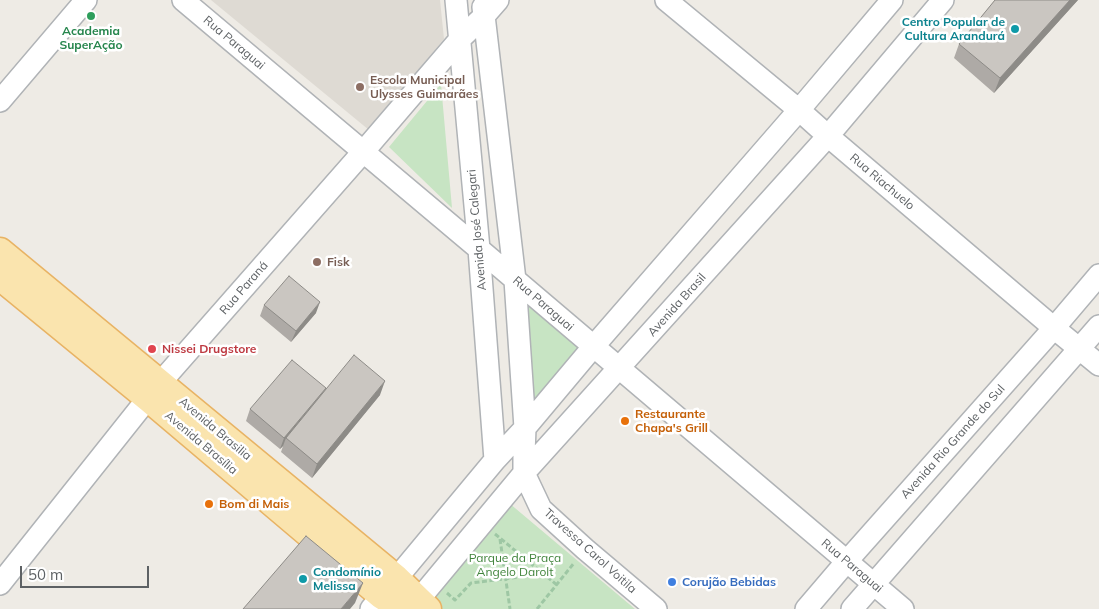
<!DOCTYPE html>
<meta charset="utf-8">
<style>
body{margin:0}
#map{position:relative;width:1099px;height:609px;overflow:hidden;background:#eeebe5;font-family:Mulish,sans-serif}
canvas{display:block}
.scale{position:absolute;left:20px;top:566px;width:129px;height:22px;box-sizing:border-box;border:2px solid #5d6164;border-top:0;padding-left:6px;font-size:15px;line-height:18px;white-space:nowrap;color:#5d6164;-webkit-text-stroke:4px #fff;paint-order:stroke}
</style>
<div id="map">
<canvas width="1099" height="609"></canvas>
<div class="scale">50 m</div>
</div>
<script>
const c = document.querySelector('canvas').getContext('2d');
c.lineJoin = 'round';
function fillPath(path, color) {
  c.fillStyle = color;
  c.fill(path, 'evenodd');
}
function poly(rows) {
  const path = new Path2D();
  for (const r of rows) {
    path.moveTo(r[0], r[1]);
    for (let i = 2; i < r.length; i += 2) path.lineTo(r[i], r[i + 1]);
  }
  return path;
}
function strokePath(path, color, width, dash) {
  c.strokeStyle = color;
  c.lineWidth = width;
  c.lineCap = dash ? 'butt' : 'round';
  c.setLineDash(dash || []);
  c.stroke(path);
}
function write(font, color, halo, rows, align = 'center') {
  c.font = font + ' Mulish,sans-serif';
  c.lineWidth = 5;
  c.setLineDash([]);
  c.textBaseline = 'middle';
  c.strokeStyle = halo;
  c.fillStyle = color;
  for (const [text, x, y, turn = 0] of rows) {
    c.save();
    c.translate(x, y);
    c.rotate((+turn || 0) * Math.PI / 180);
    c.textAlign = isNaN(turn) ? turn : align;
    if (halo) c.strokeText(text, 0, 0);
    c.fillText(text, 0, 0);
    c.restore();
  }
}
fillPath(poly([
 [211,0,440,0,444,39,369,130]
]), '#dedad3');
fillPath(poly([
 [441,84,452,208,389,147],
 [519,291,585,347,526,416],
 [509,503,635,609,434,609,425,602]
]), '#c7e4c3');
const minor = poly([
 [183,0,479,249,903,609],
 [456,0,479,249,495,460],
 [666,0,799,110,828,136,1054,328,1099,365],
 [483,7,515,280,525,428,524,454,524,473,541,509,585,549,656,609],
 [0,101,86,0],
 [0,584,160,383,363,152,460,39,484,16,498,0],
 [371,609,495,460,525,428,593,347,799,110,892,0],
 [411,609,524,473,828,136,943,0],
 [806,609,847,561,1054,328,1099,275],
 [852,609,1099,326]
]);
const major = poly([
 [0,251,396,578,428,609],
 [0,277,149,399,382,596,403,609]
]);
strokePath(minor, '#b0b3b6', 24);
strokePath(major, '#e8b364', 29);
strokePath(poly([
 [495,534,557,585],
 [500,539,510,609],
 [447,593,455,600,471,583,544,574],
 [537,609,574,563]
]), '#9ec7a4', 3, [5, 2.5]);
strokePath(minor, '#fff', 21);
strokePath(major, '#fae4ae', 26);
fillPath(poly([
 [995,0,1078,0,994,93,954,58,959,44],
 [264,305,316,313,291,342,260,316],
 [326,388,380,395,312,478,281,452,283,446,280,449,246,421,250,409]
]), '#aeaaa6');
fillPath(poly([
 [1070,0,1078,0,994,93,1000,78],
 [320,302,316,313,291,342,296,331],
 [385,381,380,395,312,478,317,464],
 [326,389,286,438,283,446,280,449,284,438],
 [363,583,355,603,350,609,341,609]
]), '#8d8b87');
const building = poly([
 [995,0,1070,0,1000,78,959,44,995,0],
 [289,276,320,302,296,331,264,305,289,276],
 [354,355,385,381,317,464,286,438,354,355],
 [292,360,326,388,284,438,250,409,292,360],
 [306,536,363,583,341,609,243,609,306,536]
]);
fillPath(building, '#cac6c1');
strokePath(building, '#8d8b87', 1);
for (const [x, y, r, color] of [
 [91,16,5,"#2e9e5b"],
 [1015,29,5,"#0f9aa8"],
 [360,87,5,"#8d6e63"],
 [317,262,5,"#8d6e63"],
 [152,349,5,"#e0444e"],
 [625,421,5,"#e8710a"],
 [209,504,5,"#e8710a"],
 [303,579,5,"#0f9aa8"],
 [672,582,5,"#3f7fe0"]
]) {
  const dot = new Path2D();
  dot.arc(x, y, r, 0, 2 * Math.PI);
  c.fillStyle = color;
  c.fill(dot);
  strokePath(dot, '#fff', 2);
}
write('bold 12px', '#0d838f', '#fff', [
 ["Centro Popular de",1005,22],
 ["Cultura Arandurá",1005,36],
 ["Condomínio",313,572,"left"],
 ["Melissa",313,586,"left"]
], 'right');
write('bold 12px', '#27864d', '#fff', [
 ["Academia",91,31],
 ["SuperAção",91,45]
]);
write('12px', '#5d6164', '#fff', [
 ["Rua Paraguai",234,43,40],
 ["Rua Riachuelo",882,182,40],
 ["Avenida José Calegari",477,230,-95],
 ["Rua Paraná",244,288,-49],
 ["Rua Paraguai",543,304,41],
 ["Avenida Brasil",677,305,-48],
 ["Avenida Brasilia",215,429,40],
 ["Avenida Rio Grande do Sul",953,442,-48],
 ["Avenida Brasília",201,443,40],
 ["Travessa Carol Voitila",590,551,42],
 ["Rua Paraguai",852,566,40]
]);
write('bold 12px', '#785e54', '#fff', [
 ["Escola Municipal",370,80],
 ["Ulysses Guimarães",370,94],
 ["Fisk",327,262]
], 'left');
write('bold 12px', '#be3a42', '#fff', [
 ["Nissei Drugstore",162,349]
], 'left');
write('bold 12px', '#c56008', '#fff', [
 ["Restaurante",635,414],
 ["Chapa's Grill",635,428],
 ["Bom di Mais",219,504]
], 'left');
write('12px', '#41843c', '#fff', [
 ["Parque da Praça",515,558],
 ["Angelo Darolt",515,572]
]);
write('bold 12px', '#366cbe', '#fff', [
 ["Corujão Bebidas",682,582]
], 'left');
</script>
